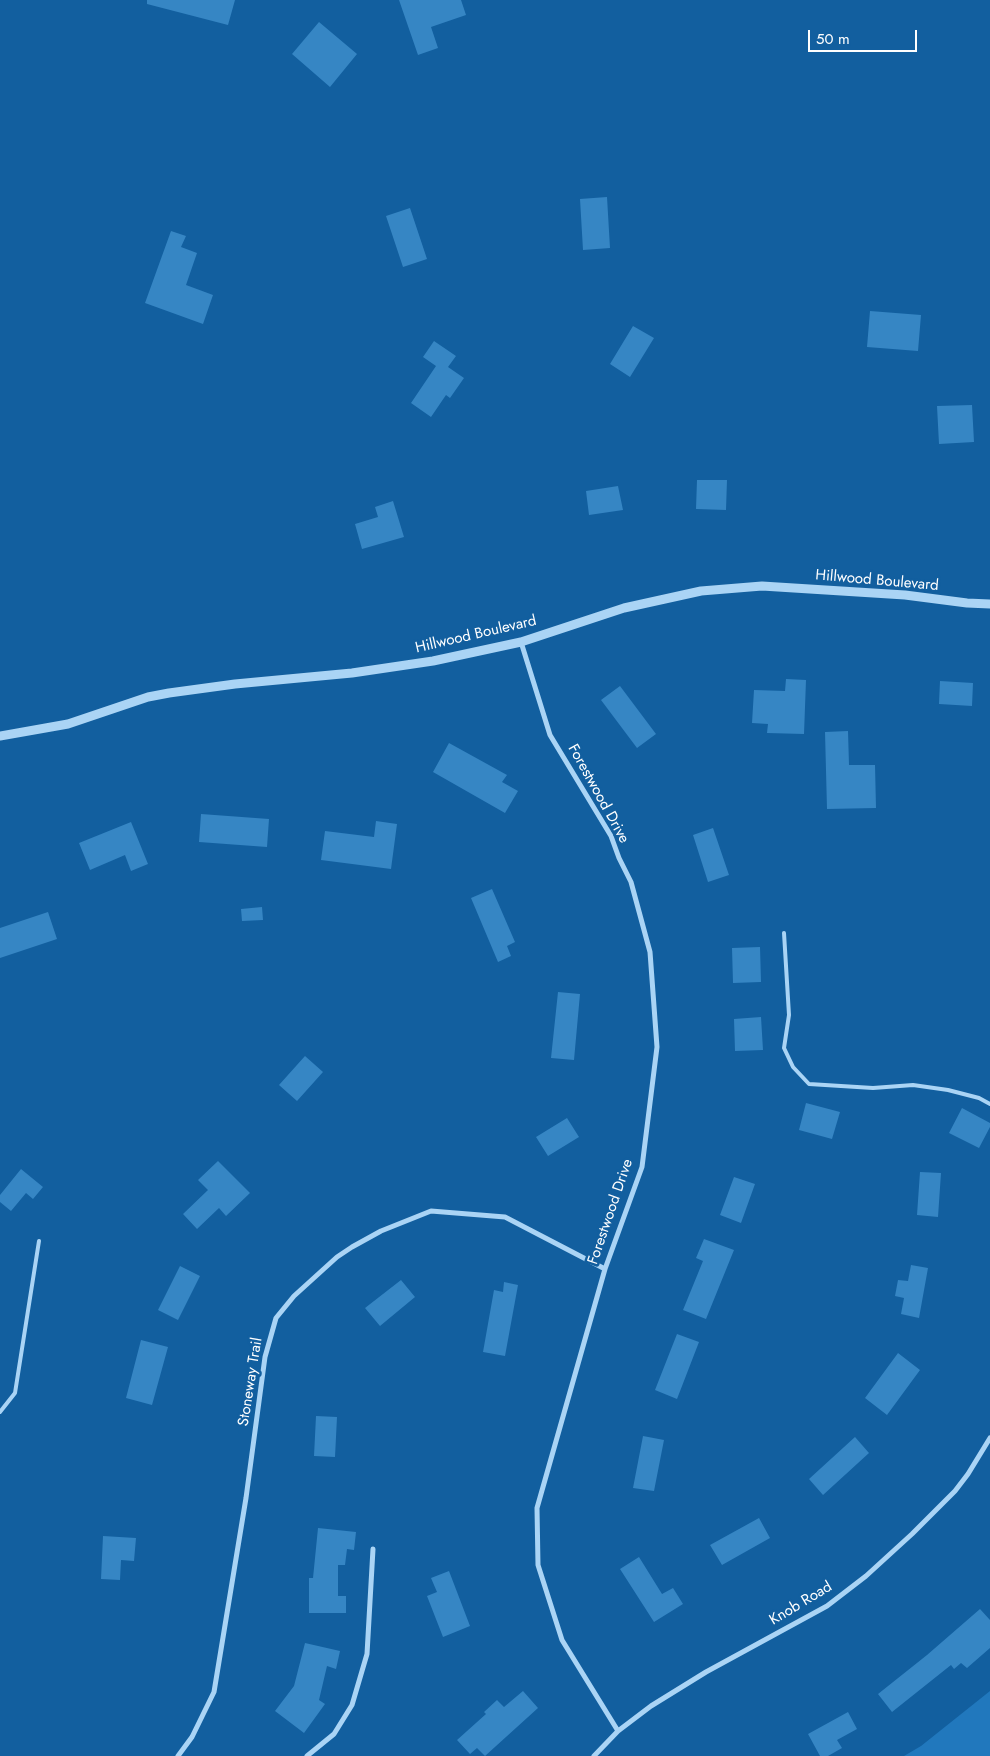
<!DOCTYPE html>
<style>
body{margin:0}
#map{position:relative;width:990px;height:1756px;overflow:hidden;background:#125f9f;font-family:Jost,sans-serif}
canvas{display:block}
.scale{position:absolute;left:808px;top:30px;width:109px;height:22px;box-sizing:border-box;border:2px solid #fff;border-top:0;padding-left:6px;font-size:15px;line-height:18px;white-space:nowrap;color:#fff;-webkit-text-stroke:4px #125f9f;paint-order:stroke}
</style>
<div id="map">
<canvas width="990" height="1756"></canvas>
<div class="scale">50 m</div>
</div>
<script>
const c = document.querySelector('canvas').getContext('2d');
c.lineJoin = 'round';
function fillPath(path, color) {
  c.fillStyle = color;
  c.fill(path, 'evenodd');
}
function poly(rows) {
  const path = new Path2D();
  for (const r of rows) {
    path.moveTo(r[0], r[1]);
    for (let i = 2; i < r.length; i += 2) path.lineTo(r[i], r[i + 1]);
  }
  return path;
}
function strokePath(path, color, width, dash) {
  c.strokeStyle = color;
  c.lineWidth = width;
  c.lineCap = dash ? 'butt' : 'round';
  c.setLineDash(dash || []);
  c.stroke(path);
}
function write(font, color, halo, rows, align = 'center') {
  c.font = font + ' Jost,sans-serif';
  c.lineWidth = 5;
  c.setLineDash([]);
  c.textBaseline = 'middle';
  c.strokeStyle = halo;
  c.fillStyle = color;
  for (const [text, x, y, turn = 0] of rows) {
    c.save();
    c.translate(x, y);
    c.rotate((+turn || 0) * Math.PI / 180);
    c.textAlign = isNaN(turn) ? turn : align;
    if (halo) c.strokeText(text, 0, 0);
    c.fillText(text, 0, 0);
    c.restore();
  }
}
fillPath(poly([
 [990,1691,990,1756,904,1756,921,1746]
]), '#2178bd');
fillPath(poly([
 [147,0,235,0,228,25,147,4],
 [399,0,461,0,466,15,431,27,438,48,418,55],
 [319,22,357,54,330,87,292,54],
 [607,197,610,248,583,250,580,199],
 [410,208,427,259,403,267,386,216],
 [171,231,186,236,181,247,197,253,186,285,213,295,203,324,145,303],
 [870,311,921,315,918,351,867,347],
 [633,326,654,338,630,377,610,364],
 [434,341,456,356,448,367,464,378,450,398,446,395,431,417,411,403,436,366,423,357],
 [972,405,974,442,939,444,937,406],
 [697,480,727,480,726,510,696,509],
 [618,486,623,510,589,515,586,491],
 [393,501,404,537,362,549,355,524,378,517,375,507],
 [786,679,806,680,804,734,767,733,768,724,752,723,754,690,785,691],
 [940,681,973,683,972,706,939,704],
 [620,686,656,734,637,748,601,700],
 [848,731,849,765,875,765,876,808,827,809,825,732],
 [449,743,507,775,502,782,518,791,505,813,433,772],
 [201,814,269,819,267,847,199,842],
 [376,821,397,824,391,869,321,860,325,831,374,837],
 [131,822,148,864,131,871,125,855,90,870,79,843],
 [713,828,729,875,708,882,693,835],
 [492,889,515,942,507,946,511,956,498,962,471,898],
 [262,907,263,920,242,921,241,909],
 [48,912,57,939,0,958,0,928],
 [760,947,761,982,733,983,732,948],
 [558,992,580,994,574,1060,551,1058],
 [761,1017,763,1050,735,1051,734,1019],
 [305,1056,323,1072,297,1101,279,1085],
 [806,1103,840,1112,832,1139,799,1130],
 [962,1108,990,1123,990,1127,979,1148,949,1133],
 [567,1118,579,1137,548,1156,536,1137],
 [218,1161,250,1193,226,1216,219,1208,197,1229,183,1214,208,1190,198,1180],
 [21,1169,43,1187,33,1199,26,1193,11,1211,0,1202,0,1195],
 [920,1172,941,1173,938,1217,917,1215],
 [734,1177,755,1184,741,1223,720,1215],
 [704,1239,734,1250,706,1319,683,1310,703,1261,696,1258],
 [911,1265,928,1268,919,1318,901,1314,904,1298,895,1296,898,1280,908,1281],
 [180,1266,200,1276,178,1320,158,1310],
 [401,1280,415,1297,380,1326,365,1308],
 [504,1282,518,1285,505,1356,483,1352,494,1290,503,1292],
 [677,1334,699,1342,677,1399,655,1390],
 [141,1340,168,1347,152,1405,126,1398],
 [898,1353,920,1370,887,1415,865,1398],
 [316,1416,337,1417,335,1457,314,1456],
 [643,1436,664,1440,654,1491,633,1488],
 [855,1437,869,1453,823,1495,809,1479],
 [759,1518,770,1538,722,1565,710,1545],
 [318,1528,356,1532,354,1550,347,1549,345,1565,338,1565,338,1596,346,1596,346,1613,309,1613,309,1578,313,1578],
 [103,1536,136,1538,134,1561,121,1560,120,1580,101,1579],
 [639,1557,662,1594,673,1588,683,1604,654,1622,620,1569],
 [449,1571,470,1626,443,1637,427,1596,437,1592,431,1578],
 [980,1609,990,1620,990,1648,967,1668,961,1663,954,1669,951,1665,892,1712,878,1694,927,1655],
 [305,1643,340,1651,336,1669,327,1666,319,1700,325,1704,304,1733,275,1711,294,1686],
 [523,1691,538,1708,485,1756,477,1748,470,1754,457,1740,486,1714,484,1712,497,1700,504,1707],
 [848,1712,857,1729,837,1740,842,1748,828,1756,820,1756,808,1734]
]), '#3686c4');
strokePath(poly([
 [784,933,789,1015,784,1048,793,1067,809,1084,873,1088,913,1085,948,1090,979,1098,990,1104],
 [0,1412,15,1393,39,1241]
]), '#aad4f5', 4);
strokePath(poly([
 [521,642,550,735,611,836,619,858,631,882,650,952,657,1047,642,1167,605,1269,537,1508,538,1565,562,1640,618,1731],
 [178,1756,192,1737,214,1692,246,1498,265,1357,276,1318,294,1296,337,1257,352,1247,381,1231,431,1211,505,1217,605,1269],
 [307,1756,334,1734,352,1705,367,1654,373,1549],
 [594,1756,618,1731,651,1706,706,1672,827,1606,866,1576,912,1534,955,1491,968,1474,990,1438]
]), '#aad4f5', 5);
strokePath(poly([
 [0,736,68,724,148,697,169,693,235,684,352,673,433,661,521,642,624,608,701,591,762,586,905,595,967,603,990,604]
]), '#aad4f5', 9);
write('15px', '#fff', '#125f9f', [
 ["Hillwood Boulevard",877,581,5],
 ["Hillwood Boulevard",476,635,-13],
 ["Forestwood Drive",598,794,61],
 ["Forestwood Drive",611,1212,-71],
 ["Stoneway Trail",251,1382,-81],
 ["Knob Road",801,1604,-31]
]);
</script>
